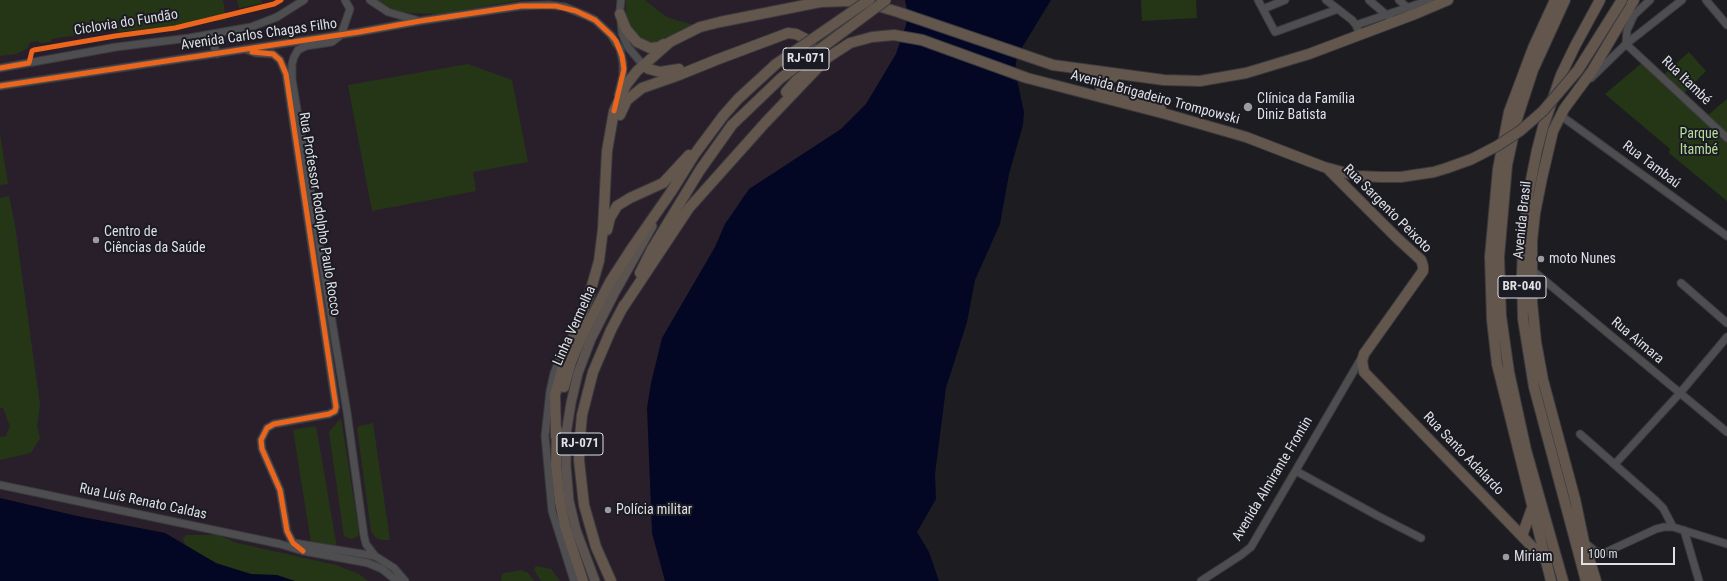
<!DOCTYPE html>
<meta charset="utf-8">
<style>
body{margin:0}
#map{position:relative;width:1727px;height:581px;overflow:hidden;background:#1d1d21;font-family:"Roboto Condensed",sans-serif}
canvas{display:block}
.scale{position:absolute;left:1581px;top:547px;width:94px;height:18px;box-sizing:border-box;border:2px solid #dfdfe4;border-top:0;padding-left:5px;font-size:12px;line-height:14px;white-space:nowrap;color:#dfdfe4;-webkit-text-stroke:3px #1b1c23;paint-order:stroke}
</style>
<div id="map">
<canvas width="1727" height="581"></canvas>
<div class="scale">100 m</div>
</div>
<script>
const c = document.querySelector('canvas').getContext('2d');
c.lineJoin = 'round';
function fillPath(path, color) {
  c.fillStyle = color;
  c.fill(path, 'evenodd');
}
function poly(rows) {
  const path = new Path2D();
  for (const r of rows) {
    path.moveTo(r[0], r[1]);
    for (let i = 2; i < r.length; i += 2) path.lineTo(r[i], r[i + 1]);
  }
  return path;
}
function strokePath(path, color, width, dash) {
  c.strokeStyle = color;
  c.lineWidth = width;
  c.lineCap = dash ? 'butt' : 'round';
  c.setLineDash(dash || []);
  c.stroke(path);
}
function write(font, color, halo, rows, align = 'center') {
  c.font = font + ' "Roboto Condensed",sans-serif';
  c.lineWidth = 4;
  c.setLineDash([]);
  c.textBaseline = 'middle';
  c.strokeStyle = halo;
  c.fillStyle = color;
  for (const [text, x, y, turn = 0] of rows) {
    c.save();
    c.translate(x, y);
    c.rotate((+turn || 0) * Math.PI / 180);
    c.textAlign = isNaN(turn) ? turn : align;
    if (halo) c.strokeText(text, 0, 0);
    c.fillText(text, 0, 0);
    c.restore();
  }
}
fillPath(poly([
 [0,0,905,0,908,13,906,25,896,54,866,104,841,129,725,224,715,247,708,259,661,564,665,581,295,581,193,550,165,533,77,516,0,498]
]), '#291f2b');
fillPath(poly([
 [0,0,223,0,226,20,118,32,117,29,51,39,51,42,39,43,39,41,30,42,28,48,16,54,0,56],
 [237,0,261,0,262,3,239,8],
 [375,0,521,0,440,14,410,13,391,10],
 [626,0,645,0,661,13,669,18,693,25,691,28,657,43,647,44,633,32,628,23,626,14],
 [1141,0,1196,0,1197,18,1142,21],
 [1689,52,1706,71,1684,93,1707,116,1727,99,1727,201,1669,153,1670,149,1605,94,1643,62,1662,76],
 [468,64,512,80,528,162,473,172,476,191,372,211,348,85],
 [0,134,8,184,0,185],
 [9,196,15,225,40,405,37,426,40,438,31,453,0,460,0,437,6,436,10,426,3,408,0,408,0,198],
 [341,418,359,532,357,537,351,539,344,536,329,432],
 [373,423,390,540,382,540,376,538,371,531,357,428,359,426],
 [316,426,337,548,311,542,293,430],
 [187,535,219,535,237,543,336,565,359,574,368,581,292,581,243,577,186,548,183,538],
 [537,566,551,569,560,581,541,581,534,570,535,567],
 [521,570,528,573,534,581,501,581,502,575,504,573]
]), '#253617');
fillPath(poly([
 [905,0,1051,0,1017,56,1015,70,1024,112,1023,125,1009,174,1000,224,975,280,967,322,946,388,935,474,936,499,917,532,929,552,939,581,665,581,652,533,647,408,651,383,662,338,715,247,725,224,749,189,841,129,866,104,896,54,906,25,908,13],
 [0,498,77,516,165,533,216,563,251,574,277,575,295,581,0,581]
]), '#030724');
const minor = poly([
 [345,0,350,9,341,35,332,42,306,46,298,50,294,57,292,64,292,79,347,412,364,536,366,544,375,556],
 [370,0,388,12,416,20],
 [621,0,620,10,622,33,628,47,643,65],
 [1258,0,1275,32,1338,9],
 [1326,0,1352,20,1356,25,1360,35],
 [1369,0,1390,18],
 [1399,0,1410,10],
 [1650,0,1634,15,1627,30,1626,44,1727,138],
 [1706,0,1727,25],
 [1263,9,1285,0],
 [1356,25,1430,0],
 [245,49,256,53,273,54,280,60,286,74,336,407,335,411,329,414,274,424,267,428,261,440,262,449,280,490,287,531,293,543,303,551],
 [217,54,214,46,217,33],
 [0,68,116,47,189,38,251,27,277,17,304,0],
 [1591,78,1626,44,1682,0],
 [0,86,359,32,420,21,521,6,549,5,565,7,587,16,595,20,611,35,620,49,623,63,623,75,618,95],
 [1560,115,1727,236],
 [1532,270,1727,432],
 [1681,283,1727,323],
 [563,351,554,373,550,391,545,436,552,511,574,581],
 [1580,434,1656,501,1663,508,1673,527],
 [1615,464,1680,393,1727,337],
 [1296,471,1378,516,1421,538],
 [0,485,280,544,303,551,368,563,382,569,397,581],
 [1684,530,1699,581],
 [1584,542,1595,551,1602,554,1656,529,1664,527,1673,527,1727,544],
 [294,543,375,556,394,568,405,581],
 [1201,581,1241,555,1251,547,1362,357]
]);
const major = poly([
 [595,581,576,530,569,501,566,466,566,434,571,403,578,373,591,339,615,292,652,226]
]);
const highway = poly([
 [620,14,626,29,637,42,650,48,659,47,664,44],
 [643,65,649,69,660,72,679,69],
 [1114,77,1102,79,1100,84,1101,89,1161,106],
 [620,115,627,100,642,88,679,75,716,60,788,33,796,34,806,39,812,46,813,51,812,58,808,67,786,92],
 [1327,168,1398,239,1421,260,1423,266,1423,271,1364,354,1362,361,1364,372,1544,559],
 [607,230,610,218,617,206,630,198,663,183,689,155],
 [640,273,652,249,700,170,732,125],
 [622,309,689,208,765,123,827,58,850,43,872,37,894,35,922,40,1027,78,1166,114,1246,137,1324,167,1357,176,1381,177,1401,177,1434,172,1447,168],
 [564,387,571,362,583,334,610,282,632,248,671,192,694,155,723,116],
 [557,430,556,465,560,502,565,526,583,581],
 [556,437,555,395,567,352,589,296,599,261,603,229,607,151,614,111,626,85,637,71,670,42,700,27,720,22,820,2,851,1,878,6,898,12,1053,65,1164,80,1200,81,1246,73,1309,54,1415,14,1448,0],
 [1522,536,1532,508],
 [611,581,596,547,584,505,579,460,580,437,582,415,593,372,611,330,624,305],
 [1551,581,1497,364,1492,320,1490,257,1498,169,1509,112,1533,48,1555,0],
 [1563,581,1526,450,1509,372,1501,316,1499,257,1507,165,1517,119,1533,70,1565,0],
 [1586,581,1534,387,1523,319,1522,275,1523,246,1528,195,1537,150,1543,127,1561,75,1575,46,1600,0],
 [1596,581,1584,542,1575,499,1543,380,1536,342,1532,302,1532,241,1535,213,1542,178,1553,131,1564,109,1592,71,1634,0]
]);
strokePath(minor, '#3a3a3e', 9);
strokePath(major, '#3a3a3e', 11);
strokePath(highway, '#3a3a3e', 12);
strokePath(minor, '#4e4e51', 7);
strokePath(major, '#5b534f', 9);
strokePath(highway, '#63564d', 10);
const highwayBridge = poly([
 [723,116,738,99,776,64,869,0],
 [732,125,781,78,886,0],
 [1447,168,1472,159,1497,146,1520,131,1543,111,1578,70,1622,0]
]);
strokePath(highwayBridge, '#3a3a3e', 12, []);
strokePath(highwayBridge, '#63564d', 10);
strokePath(poly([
 [252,52,273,54,280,60,286,74,336,407,335,411,329,414,274,424,267,428,261,440,262,449,280,490,287,531,293,543,303,551],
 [0,68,29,63,32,51,34,50,115,36,175,28,274,4,281,0],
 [0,86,359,32,420,21,521,6,556,6,576,11,595,20,611,35,616,41,622,56,624,69,614,111]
]), '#eb651d', 5);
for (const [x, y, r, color] of [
 [1248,107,5,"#9b9ba0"],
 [96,240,4,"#9b9ba0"],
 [1541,259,4,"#9b9ba0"],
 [608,510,4,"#9b9ba0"],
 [1506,557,4,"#9b9ba0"]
]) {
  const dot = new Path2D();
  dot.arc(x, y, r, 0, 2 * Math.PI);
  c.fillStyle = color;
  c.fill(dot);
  strokePath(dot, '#1b1c23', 1.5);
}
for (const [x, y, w] of [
 [806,59,46],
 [1522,287,48],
 [580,444,46]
]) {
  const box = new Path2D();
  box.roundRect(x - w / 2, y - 11, w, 22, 3);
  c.fillStyle = '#1b1c23';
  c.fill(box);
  strokePath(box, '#dfdfe4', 1);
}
write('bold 13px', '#dfdfe4', null, [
 ["RJ-071",806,59],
 ["BR-040",1522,287],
 ["RJ-071",580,444]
]);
write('14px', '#dfdfe4', '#1b1c23', [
 ["Ciclovia do Fundão",126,23,-9],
 ["Avenida Carlos Chagas Filho",259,35,-8],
 ["Rua Itambé",1686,81,44],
 ["Avenida Brigadeiro Trompowski",1155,98,15],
 ["Rua Tambaú",1651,165,37],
 ["Rua Sargento Peixoto",1387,209,45],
 ["Rua Professor Rodolpho Paulo Rocco",319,214,81],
 ["Avenida Brasil",1523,220,-84],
 ["Linha Vermelha",575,326,-66],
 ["Rua Aimara",1637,341,40],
 ["Rua Santo Adalardo",1463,454,46],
 ["Avenida Almirante Frontin",1273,479,-59],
 ["Rua Luís Renato Caldas",143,502,12]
]);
write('14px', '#dfdfe4', '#1b1c23', [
 ["Clínica da Família",1257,99],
 ["Diniz Batista",1257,115],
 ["Centro de",104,232],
 ["Ciências da Saúde",104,248],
 ["moto Nunes",1549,259],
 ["Polícia militar",616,510],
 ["Miriam",1514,557]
], 'left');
write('14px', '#b6dd9a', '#1b1c23', [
 ["Parque",1699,134],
 ["Itambé",1699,150]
]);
</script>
